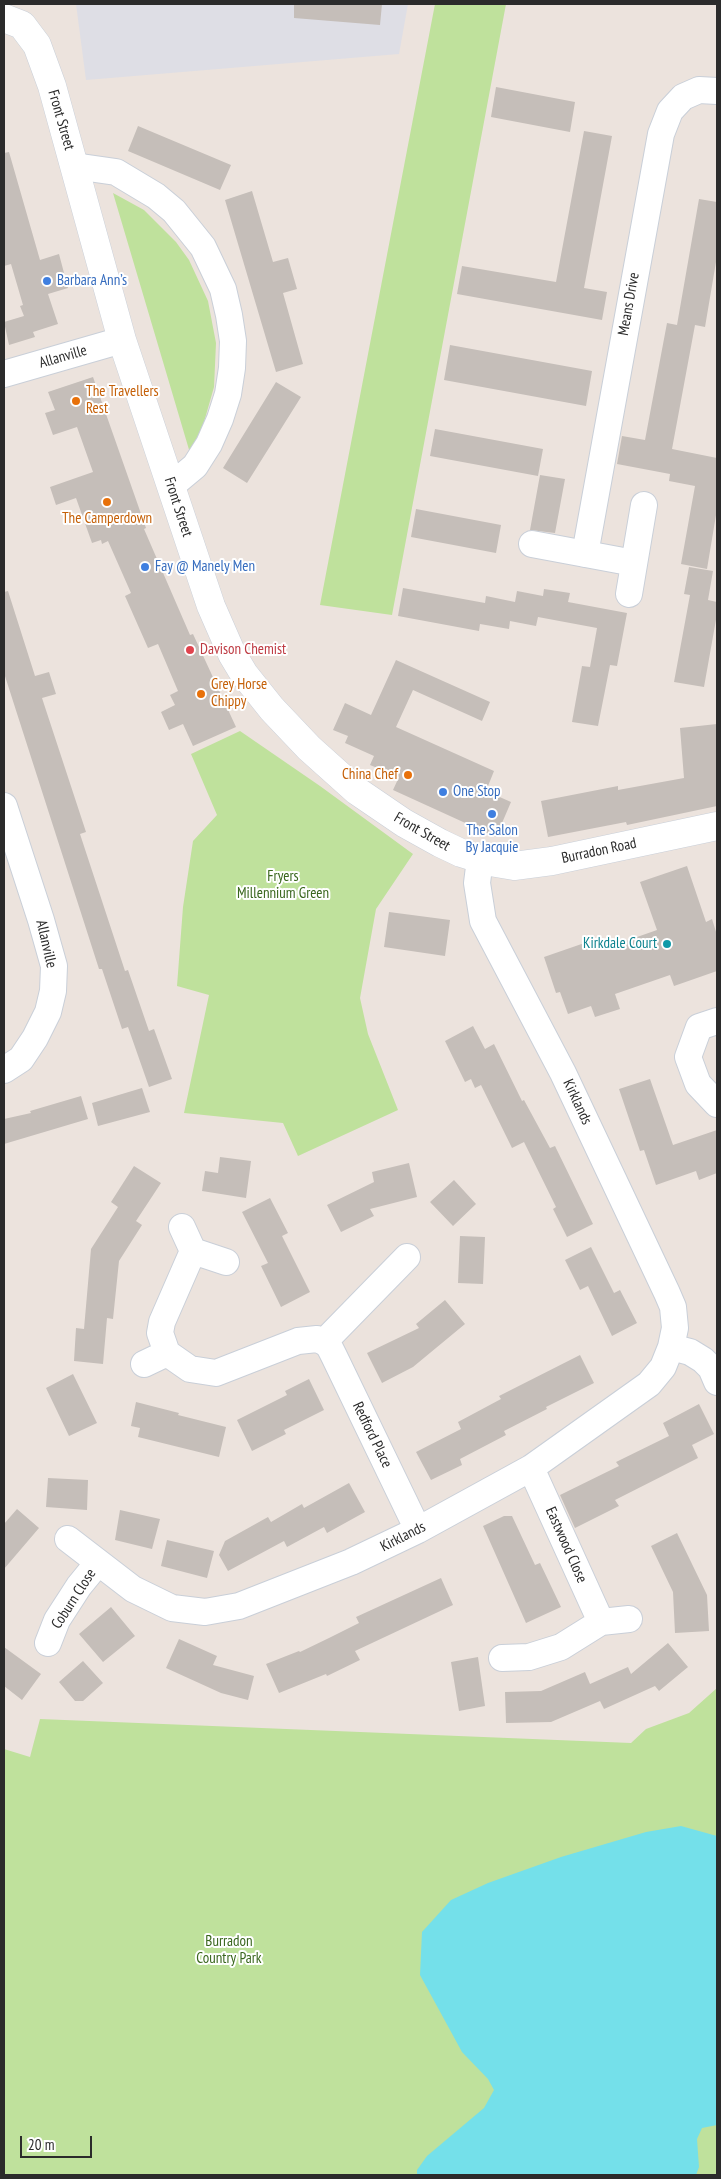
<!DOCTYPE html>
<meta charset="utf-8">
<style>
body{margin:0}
#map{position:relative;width:721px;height:2179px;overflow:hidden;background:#ece3dd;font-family:"PT Sans Narrow",sans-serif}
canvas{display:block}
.frame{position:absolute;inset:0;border:5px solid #2b2b2b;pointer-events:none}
.scale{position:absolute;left:20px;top:2136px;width:72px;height:22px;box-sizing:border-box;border:2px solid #2b2b2b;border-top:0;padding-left:6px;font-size:15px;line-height:18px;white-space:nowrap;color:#2b2b2b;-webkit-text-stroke:4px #fff;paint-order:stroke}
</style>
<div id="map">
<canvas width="721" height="2179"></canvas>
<div class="frame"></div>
<div class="scale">20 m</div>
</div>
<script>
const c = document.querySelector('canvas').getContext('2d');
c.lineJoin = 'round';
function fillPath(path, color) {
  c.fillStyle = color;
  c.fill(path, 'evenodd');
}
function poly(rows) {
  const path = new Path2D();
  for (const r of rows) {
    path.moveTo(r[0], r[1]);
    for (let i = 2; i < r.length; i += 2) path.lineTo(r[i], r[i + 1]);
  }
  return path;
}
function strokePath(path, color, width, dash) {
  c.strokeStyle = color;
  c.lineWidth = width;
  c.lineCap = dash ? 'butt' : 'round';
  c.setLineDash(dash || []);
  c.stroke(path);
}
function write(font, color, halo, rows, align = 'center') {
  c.font = font + ' "PT Sans Narrow",sans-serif';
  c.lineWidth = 4;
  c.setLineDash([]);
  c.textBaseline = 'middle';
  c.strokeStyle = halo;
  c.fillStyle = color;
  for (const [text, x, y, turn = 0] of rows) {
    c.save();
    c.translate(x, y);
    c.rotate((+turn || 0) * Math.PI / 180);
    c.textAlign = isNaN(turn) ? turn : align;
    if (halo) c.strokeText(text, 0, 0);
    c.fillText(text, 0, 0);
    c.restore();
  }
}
fillPath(poly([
 [76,4,408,4,399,54,86,80]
]), '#dedee5');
fillPath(poly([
 [435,4,506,4,392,615,320,605],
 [113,193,144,210,176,242,189,260,208,301,216,343,214,387,202,429,190,453],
 [240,731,320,786,413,854,376,909,360,998,368,1034,398,1110,298,1156,283,1123,184,1113,209,995,177,986,183,907,193,841,217,815,191,754],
 [717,1688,717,2175,4,2175,4,1749,30,1757,40,1719,631,1743,646,1729,689,1713]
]), '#bfe19c');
fillPath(poly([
 [681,1826,717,1836,717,2125,702,2128,697,2139,699,2167,696,2175,417,2175,417,2170,427,2156,484,2108,494,2090,488,2079,462,2052,420,1975,422,1932,451,1900,488,1883,561,1857,646,1832]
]), '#74e0ea');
fillPath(poly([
 [294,4,382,4,380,25,294,18],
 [496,87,575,102,570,132,491,117],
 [138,126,231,165,220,190,128,151],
 [584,131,612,136,584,288,607,292,602,320,457,294,462,266,556,282],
 [9,152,40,260,59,254,68,288,48,294,58,324,33,332,35,337,9,345,4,322,24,316,20,306,23,305,11,264,4,266,4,153],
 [252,191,273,262,288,258,297,289,283,293,303,364,276,372,225,200],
 [699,199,717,202,717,256,705,327,695,325,672,449,717,458,717,509,707,569,681,564,695,486,669,481,670,474,617,464,622,436,645,440,667,323,677,325],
 [450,345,592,371,586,406,444,380],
 [93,377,146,528,144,529,190,635,193,634,236,727,193,746,183,724,169,730,161,712,175,705,170,695,178,691,158,644,148,648,125,596,131,593,108,541,102,544,101,540,92,543,76,498,56,505,50,487,93,472,77,427,53,435,45,413,55,410,48,392],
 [276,382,301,397,247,483,223,468],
 [435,429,543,449,538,476,430,456],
 [540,475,565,479,555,533,530,530],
 [416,509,501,525,496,553,411,537],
 [689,567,713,571,708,600,717,602,717,614,704,687,674,682,690,595,684,594],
 [403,588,485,603,486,596,515,602,517,591,543,596,544,589,570,593,568,602,627,613,617,666,610,665,598,726,572,722,582,666,590,667,597,628,538,617,536,626,510,621,509,629,480,624,479,631,398,616],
 [8,591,35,676,49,672,56,694,42,698,86,832,80,834,125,971,128,970,149,1031,154,1029,172,1079,149,1087,128,1027,122,1029,102,969,99,969,4,673,4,592],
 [396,660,490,702,482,721,413,690,396,727,494,771,486,791,511,802,496,837,393,790,399,777,370,765,374,756,345,743,348,736,333,730,345,703,371,715],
 [717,724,717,806,627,825,626,822,548,837,541,801,618,786,618,790,684,778,680,728],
 [687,866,706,922,712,919,717,935,717,971,674,986,670,975,615,994,620,1009,595,1017,591,1006,568,1014,560,992,556,993,544,957,596,939,600,950,657,930,640,882],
 [389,912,450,920,445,956,384,947],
 [473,1026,485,1049,494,1044,522,1101,524,1100,550,1148,555,1146,593,1224,567,1237,553,1209,556,1207,524,1142,512,1148,481,1085,475,1088,471,1079,465,1082,445,1041],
 [650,1079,673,1145,717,1130,717,1173,699,1180,696,1171,656,1185,644,1150,640,1151,619,1089],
 [142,1088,150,1112,98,1126,92,1103],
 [81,1096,88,1119,4,1144,4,1119,31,1113,30,1111],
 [220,1157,251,1161,246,1198,202,1191,205,1171,218,1173],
 [409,1163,417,1197,370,1209,374,1216,341,1232,327,1205,374,1182,372,1172],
 [134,1166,161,1183,136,1221,142,1225,119,1261,113,1319,107,1318,103,1364,74,1361,76,1328,84,1329,91,1249,118,1207,111,1202],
 [454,1180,476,1204,453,1226,430,1202],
 [270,1198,288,1233,282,1236,310,1292,281,1307,261,1266,268,1263,242,1212],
 [460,1236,485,1237,483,1284,458,1283],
 [591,1247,614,1293,620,1290,637,1323,612,1336,588,1286,580,1290,565,1260],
 [445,1300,465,1324,413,1367,382,1383,367,1353,419,1328,416,1324],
 [580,1355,594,1383,546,1407,547,1409,504,1431,506,1435,460,1459,462,1465,431,1480,416,1452,461,1429,458,1422,501,1399,499,1396],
 [73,1374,97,1423,69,1436,46,1388],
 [309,1379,324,1410,284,1430,286,1434,252,1451,237,1420,287,1395,285,1391],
 [136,1402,179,1413,178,1415,226,1427,219,1457,138,1437,140,1428,131,1426],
 [699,1404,714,1434,692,1445,698,1458,615,1500,619,1506,575,1528,560,1495,619,1466,616,1462,669,1436,663,1423],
 [48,1478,88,1480,87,1510,46,1507],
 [349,1483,365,1512,327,1533,324,1527,287,1547,284,1541,228,1571,219,1555,225,1541,268,1517,271,1522,302,1504,304,1508],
 [17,1509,39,1528,4,1569,4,1524],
 [120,1510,160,1519,152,1549,115,1540],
 [504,1516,512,1516,535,1565,540,1563,561,1607,526,1623,483,1526],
 [677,1533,707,1595,709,1631,675,1633,673,1592,651,1546],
 [167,1540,214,1551,207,1578,161,1566],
 [441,1578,453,1605,355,1651,360,1660,327,1676,326,1674,279,1693,266,1664,299,1651,300,1652,329,1638,359,1623,356,1617],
 [111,1607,135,1636,103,1662,79,1634],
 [179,1639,217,1656,213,1665,254,1676,248,1700,221,1693,166,1668],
 [668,1643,688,1667,659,1691,655,1686,604,1709,600,1701,551,1722,506,1723,505,1692,541,1691,585,1672,590,1684,628,1667,631,1674],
 [4,1647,41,1674,22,1700,4,1686],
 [478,1657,485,1706,459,1711,451,1662],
 [83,1661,103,1683,83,1701,75,1701,59,1682]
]), '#c5beb9');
const minor = poly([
 [74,166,116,172,156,196,174,211,203,247,223,289,229,315,233,341,232,368,228,394,220,419,209,444,195,466,171,486],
 [4,374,122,340],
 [532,544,634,563],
 [585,554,661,134,670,111,683,97,699,90,717,91],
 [629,594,644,505],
 [4,806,41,920,54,966,53,991,48,1012,35,1038,21,1059,4,1070],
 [717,1021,699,1027,688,1057,698,1084,717,1104],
 [182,1227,193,1251,226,1262],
 [193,1251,162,1322,160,1333,167,1353,190,1369,216,1373,298,1341,317,1339,324,1342,329,1346,334,1356,418,1530],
 [324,1342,407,1257],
 [671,1347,690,1352,703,1360,711,1368,717,1382],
 [144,1364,167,1353],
 [531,1468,601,1622],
 [68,1539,133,1589,172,1608,205,1612,239,1606,351,1562,418,1530,531,1468,649,1384,663,1367,671,1347,675,1328,673,1307,667,1293,563,1073,483,921,477,883,480,859],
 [48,1643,57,1620,79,1586,97,1564],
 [502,1658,529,1657,561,1647,601,1622,629,1619]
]);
const secondary = poly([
 [4,18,22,25,37,45,52,86,122,340,211,606,232,654,244,674,272,709,309,748,357,791,404,823,440,843,461,853,490,862,514,866,552,861,717,826]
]);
strokePath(minor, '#c9cfd8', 28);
strokePath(secondary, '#c9cfd8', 29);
strokePath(minor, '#fff', 26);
strokePath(secondary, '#fff', 28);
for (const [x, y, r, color] of [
 [47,281,5,"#3f7fe0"],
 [76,401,5,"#e8710a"],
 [107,502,5,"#e8710a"],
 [145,567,5,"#3f7fe0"],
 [190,650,5,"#e0444e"],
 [201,694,5,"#e8710a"],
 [408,775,5,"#e8710a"],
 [443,792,5,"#3f7fe0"],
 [492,814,5,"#3f7fe0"],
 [667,944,5,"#0f9aa8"]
]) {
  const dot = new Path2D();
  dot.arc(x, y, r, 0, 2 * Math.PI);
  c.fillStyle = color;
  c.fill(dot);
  strokePath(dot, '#fff', 2);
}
write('15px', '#2b2b2b', '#fff', [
 ["Front Street",61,120,74],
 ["Means Drive",629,304,-80],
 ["Allanville",63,357,-16],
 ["Front Street",178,507,72],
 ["Front Street",422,832,30],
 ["Burradon Road",599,851,-12],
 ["Allanville",46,944,77],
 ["Kirklands",577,1102,65],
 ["Redford Place",372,1435,64],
 ["Kirklands",403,1537,-27],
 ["Eastwood Close",566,1545,66],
 ["Coburn Close",74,1599,-57]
]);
write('15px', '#366cbe', '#fff', [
 ["Barbara Ann’s",57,281],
 ["Fay @ Manely Men",155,567],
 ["One Stop",453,792],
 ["The Salon",492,831,"center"],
 ["By Jacquie",492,848,"center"]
], 'left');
write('15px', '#c56008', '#fff', [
 ["The Travellers",86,392],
 ["Rest",86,409],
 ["The Camperdown",107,519,"center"],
 ["Grey Horse",211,685],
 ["Chippy",211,702],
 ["China Chef",398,775,"right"]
], 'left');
write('15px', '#be3a42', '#fff', [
 ["Davison Chemist",200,650]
], 'left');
write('15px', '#39661d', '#fff', [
 ["Fryers",283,877],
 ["Millennium Green",283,894],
 ["Burradon",229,1942],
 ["Country Park",229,1959]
]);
write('15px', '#0d838f', '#fff', [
 ["Kirkdale Court",657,944]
], 'right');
</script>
